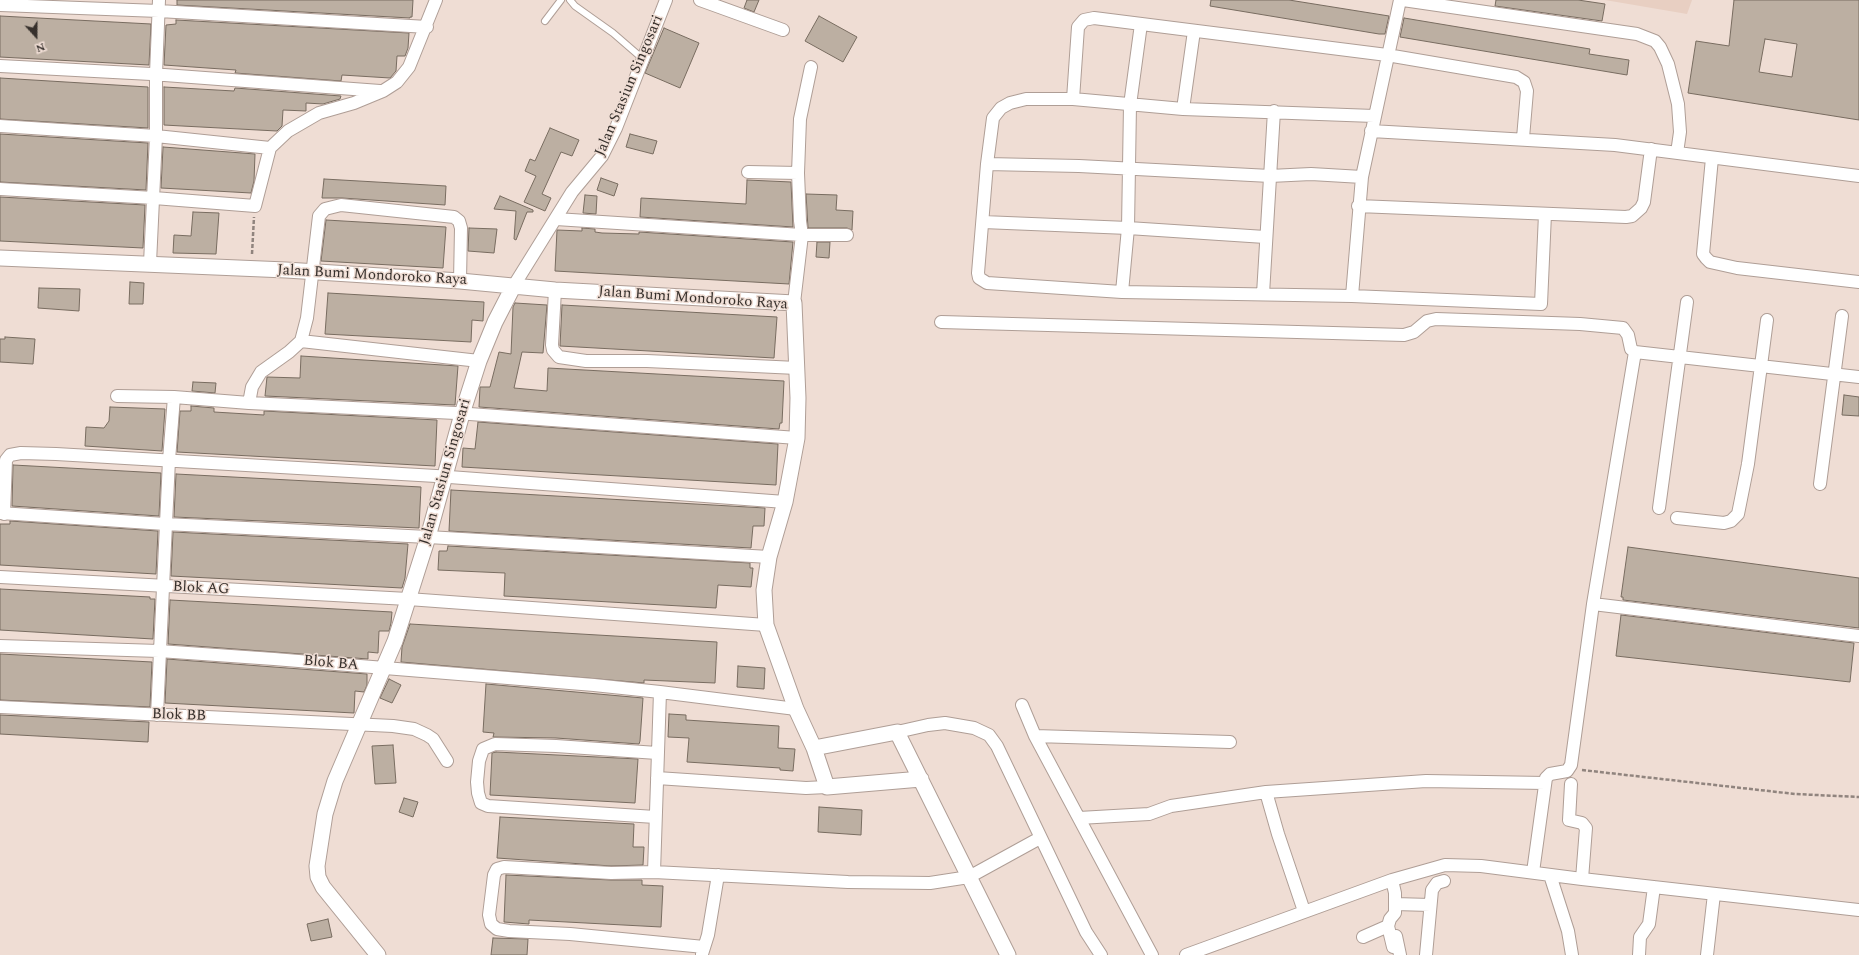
<!DOCTYPE html>
<style>
body{margin:0}
#map{position:relative;width:1859px;height:955px;overflow:hidden;background:#efddd4;font-family:Spectral,serif}
canvas{display:block}
.north{position:absolute;left:16px;top:16px;width:40px;height:40px;-webkit-text-stroke:3px #efddd4;paint-order:stroke;rotate:159deg;font-size:11px;font-weight:700;line-height:16px;text-align:center;color:#36302c}
.north::after{content:'';display:block;margin:auto;width:14px;height:18px;background:#36302c;clip-path:polygon(50% 0,100% 100%,50% 72%,0 100%)}
</style>
<div id="map">
<canvas width="1859" height="955"></canvas>
<div class="north">N</div>
</div>
<script>
const c = document.querySelector('canvas').getContext('2d');
c.lineJoin = 'round';
function fillPath(path, color) {
  c.fillStyle = color;
  c.fill(path, 'evenodd');
}
function poly(rows) {
  const path = new Path2D();
  for (const r of rows) {
    path.moveTo(r[0], r[1]);
    for (let i = 2; i < r.length; i += 2) path.lineTo(r[i], r[i + 1]);
  }
  return path;
}
function strokePath(path, color, width, dash) {
  c.strokeStyle = color;
  c.lineWidth = width;
  c.lineCap = dash ? 'butt' : 'round';
  c.setLineDash(dash || []);
  c.stroke(path);
}
function write(font, color, halo, rows, align = 'center') {
  c.font = font + ' Spectral,serif';
  c.lineWidth = 3;
  c.setLineDash([]);
  c.textBaseline = 'middle';
  c.strokeStyle = halo;
  c.fillStyle = color;
  for (const [text, x, y, turn = 0] of rows) {
    c.save();
    c.translate(x, y);
    c.rotate((+turn || 0) * Math.PI / 180);
    c.textAlign = isNaN(turn) ? turn : align;
    if (halo) c.strokeText(text, 0, 0);
    c.fillText(text, 0, 0);
    c.restore();
  }
}
fillPath(poly([
 [1605,0,1692,0,1687,14]
]), '#e8cfc2');
const building = poly([
 [177,0,413,0,412,17,410,17,410,18,177,5,177,0],
 [747,0,759,0,754,12,744,8,747,0],
 [1211,0,1289,0,1389,16,1385,34,1379,34,1210,6,1211,0],
 [1496,0,1578,0,1605,4,1602,21,1495,6,1496,0],
 [1734,0,1859,0,1859,120,1688,93,1696,41,1729,46,1734,0],
 [1765,39,1797,44,1792,77,1759,72,1765,39],
 [0,16,151,24,149,65,0,57,0,16],
 [819,16,857,37,843,62,805,41,819,16],
 [1404,18,1590,49,1589,54,1629,60,1627,75,1400,37,1404,18],
 [176,20,409,33,408,48,405,56,397,56,396,71,390,78,342,75,341,81,235,73,236,70,164,65,166,25,176,24,176,20],
 [664,28,699,43,680,88,645,73,664,28],
 [0,78,148,87,148,128,0,119,0,78],
 [164,87,234,91,235,88,341,96,340,99,323,104,306,103,306,111,283,110,282,126,277,131,182,126,164,125,164,87],
 [550,128,579,140,572,156,561,152,542,194,551,198,545,211,524,202,536,176,525,171,530,159,535,161,550,128],
 [0,134,148,143,146,190,0,182,0,134],
 [630,134,657,141,653,154,626,147,630,134],
 [163,147,255,154,254,181,251,193,161,188,163,147],
 [601,178,618,184,614,196,597,190,601,178],
 [324,179,446,186,445,205,342,198,322,198,324,179],
 [747,180,791,182,793,227,640,217,641,198,746,204,747,180],
 [806,194,837,195,836,210,853,211,852,230,847,228,808,228,806,194],
 [585,195,597,196,596,214,583,213,585,195],
 [500,196,533,210,533,212,527,212,516,240,514,239,516,211,494,209,500,196],
 [0,197,145,205,143,248,0,241,0,197],
 [193,212,219,213,216,254,173,253,174,235,191,236,193,212],
 [326,220,446,227,443,268,321,261,326,220],
 [469,228,497,229,494,253,468,251,469,228],
 [582,228,595,229,595,232,602,233,639,234,639,232,793,242,789,284,555,271,557,230,582,231,582,228],
 [817,242,830,242,829,258,816,257,817,242],
 [130,282,144,283,143,304,129,304,130,282],
 [39,288,80,289,79,311,38,308,39,288],
 [328,293,484,302,483,321,472,320,471,342,325,334,328,293],
 [515,303,547,305,543,353,522,352,514,388,547,391,548,368,784,381,782,423,780,423,779,429,479,407,480,387,490,387,499,352,511,354,513,307,515,303],
 [562,305,777,317,774,358,560,346,562,305],
 [5,337,35,339,33,364,0,362,0,339,5,339,5,337],
 [301,356,458,366,455,405,265,396,267,377,300,378,301,356],
 [193,382,216,383,215,393,192,391,193,382],
 [1844,395,1859,397,1859,416,1842,415,1844,395],
 [191,406,214,408,214,412,264,415,264,411,437,420,435,466,177,452,180,411,191,411,191,406],
 [110,407,165,409,162,451,85,446,86,427,104,428,109,421,110,407],
 [478,422,778,444,776,485,462,467,463,448,475,449,478,422],
 [13,465,161,473,159,516,12,506,13,465],
 [176,474,421,487,419,528,174,517,176,474],
 [451,490,765,508,764,526,753,526,751,548,449,531,451,490],
 [10,521,158,531,156,574,0,565,0,524,10,524,10,521],
 [173,532,408,544,405,578,402,588,171,576,173,532],
 [448,546,750,563,750,568,753,568,751,587,718,585,716,608,504,596,505,573,438,570,439,551,447,551,448,546],
 [1628,547,1859,578,1859,628,1623,600,1623,597,1621,597,1628,547],
 [0,589,150,597,150,599,155,599,153,639,0,630,0,589],
 [170,600,392,612,391,623,389,631,379,631,378,653,368,652,368,659,168,644,170,600],
 [1621,615,1854,643,1850,682,1616,656,1621,615],
 [410,624,717,642,715,683,644,680,644,683,401,662,402,647,410,624],
 [0,654,152,662,150,707,0,700,0,654],
 [167,659,367,674,367,685,364,692,355,691,354,713,165,703,167,659],
 [738,666,765,668,764,689,737,687,738,666],
 [389,679,401,685,392,703,380,698,389,679],
 [486,684,643,698,640,741,639,744,556,738,493,737,494,733,483,732,486,684],
 [669,714,686,715,686,720,779,726,778,748,795,749,793,771,780,770,780,768,687,762,689,738,668,737,669,714],
 [0,715,149,722,148,742,0,734,0,715],
 [393,745,396,783,375,784,372,746,393,745],
 [496,752,638,759,635,803,490,795,492,753,496,752],
 [404,798,418,802,413,817,399,812,404,798],
 [819,807,862,810,861,835,818,832,819,807],
 [500,817,634,824,633,847,644,847,643,865,611,866,497,858,500,817],
 [506,875,611,880,642,880,642,885,663,886,661,927,529,920,529,924,504,922,506,875],
 [328,919,332,937,311,941,307,924,328,919],
 [493,938,528,939,527,955,491,955,493,938]
]);
fillPath(building, '#bcafa2');
strokePath(building, '#786c60', 1);
const service = poly([
 [570,0,575,6,613,33,643,59],
 [545,21,561,0]
]);
const minor = poly([
 [700,0,783,30],
 [1403,0,1637,34,1655,41,1660,47,1668,64,1678,104,1680,132,1677,153],
 [0,5,159,11,427,27],
 [0,66,151,74,380,91],
 [1073,99,1078,27,1084,20,1094,18,1387,55,1516,77,1524,82,1527,91,1523,138],
 [1183,109,1194,31],
 [1374,116,1183,109,1073,99,1026,99,1010,103,1001,108,993,118,987,164,978,273,979,278,987,283,1122,292,1352,296,1541,304,1545,214],
 [0,126,156,136,270,148],
 [1371,131,1615,145,1859,176],
 [1712,158,1703,254,1706,258,1710,262,1737,268,1859,282],
 [987,164,1079,166,1270,176,1311,174,1362,177],
 [748,172,798,173],
 [0,189,154,198,255,206,270,148,288,131,319,113,354,103,383,91,397,82,409,67,436,0],
 [1358,206,1626,217,1632,216,1641,208,1644,202,1651,149],
 [556,219,802,235,847,235],
 [983,222,1128,228,1265,237],
 [150,263,156,136,156,74,159,0],
 [513,287,572,192,602,156,616,128,666,0],
 [555,290,552,345,553,350,559,357,586,361,647,361,797,368],
 [1122,292,1128,228,1130,105,1141,24],
 [1263,294,1274,111],
 [1352,296,1362,177,1400,0],
 [794,303,802,235,800,221,798,173,800,119,811,67],
 [941,322,1404,335,1414,332,1427,321,1436,319,1580,324,1623,328,1628,335,1631,349,1635,352,1859,377],
 [301,341,479,361],
 [117,396,174,397,249,403,456,413,797,438],
 [249,403,252,387,261,372,289,352,301,341,307,318,319,216,325,209,341,205,454,217,459,221,461,228,460,281],
 [1820,484,1842,316],
 [1659,508,1687,302],
 [0,513,165,524,428,537,769,557],
 [4,514,6,460,10,455,21,453,56,454,436,476,785,502],
 [1677,518,1724,523,1731,521,1738,514,1748,464,1767,320],
 [0,577,408,599,766,625],
 [1593,604,1859,636],
 [0,646,159,651,274,659,594,685,660,692,796,709],
 [1022,705,1035,736,1152,955],
 [0,707,393,726,414,729,427,735,433,739,447,761],
 [157,715,169,460,174,397],
 [897,732,928,725,945,723,974,728,989,735,997,746,1086,932,1101,955],
 [1035,736,1230,742],
 [657,778,806,788,827,787],
 [1571,784,1569,820,1582,823,1586,828,1582,879],
 [1266,792,1278,834,1304,911],
 [655,817,488,806,481,803,478,793,477,782,479,761,483,749,495,744,556,746,657,753],
 [1079,818,1149,814,1171,806,1266,792,1426,781,1545,783],
 [654,872,660,692],
 [1533,872,1546,778,1550,774,1567,771,1571,765,1593,604,1635,352],
 [1550,875,1568,931,1572,955],
 [1392,880,1395,893,1395,913,1390,919,1388,926,1393,947],
 [1395,904,1430,905],
 [1396,936,1400,955],
 [1363,937,1388,926],
 [704,947,570,934,509,931,497,929,491,924,489,915,494,875,497,869,504,867,611,873,654,872,848,882,930,883,969,877,1040,838],
 [702,954,708,935,718,875],
 [1186,955,1392,880,1445,865,1481,866,1582,879,1859,910],
 [1426,955,1432,890,1437,883,1444,881],
 [1639,955,1640,937,1649,924,1654,887],
 [1707,955,1714,894]
]);
const tertiary = poly([
 [0,258,286,270,460,281,555,290,794,303,798,398,797,438,785,502,769,557,764,590,766,625,796,709,814,748,827,787,921,779],
 [814,748,897,732,1008,955],
 [378,955,323,887,318,877,317,866,325,814,335,781,395,641,428,537,462,414,479,361,495,322,513,287]
]);
strokePath(service, '#af9e96', 8);
strokePath(minor, '#af9e96', 14);
strokePath(tertiary, '#af9e96', 17);
strokePath(poly([
 [252,254,254,217],
 [1582,770,1795,794,1859,797]
]), '#90847e', 2.5, [4, 2]);
strokePath(service, '#fff', 6);
strokePath(minor, '#fff', 12);
strokePath(tertiary, '#fff', 15);
write('15px', '#36302c', '#efddd4', [
 ["Jalan Stasiun Singosari",630,86,-67],
 ["Jalan Bumi Mondoroko Raya",372,276,3],
 ["Jalan Bumi Mondoroko Raya",693,299,4],
 ["Jalan Stasiun Singosari",446,472,-74],
 ["Blok AG",201,589,3],
 ["Blok BA",331,664,5],
 ["Blok BB",179,716,2]
]);
</script>
